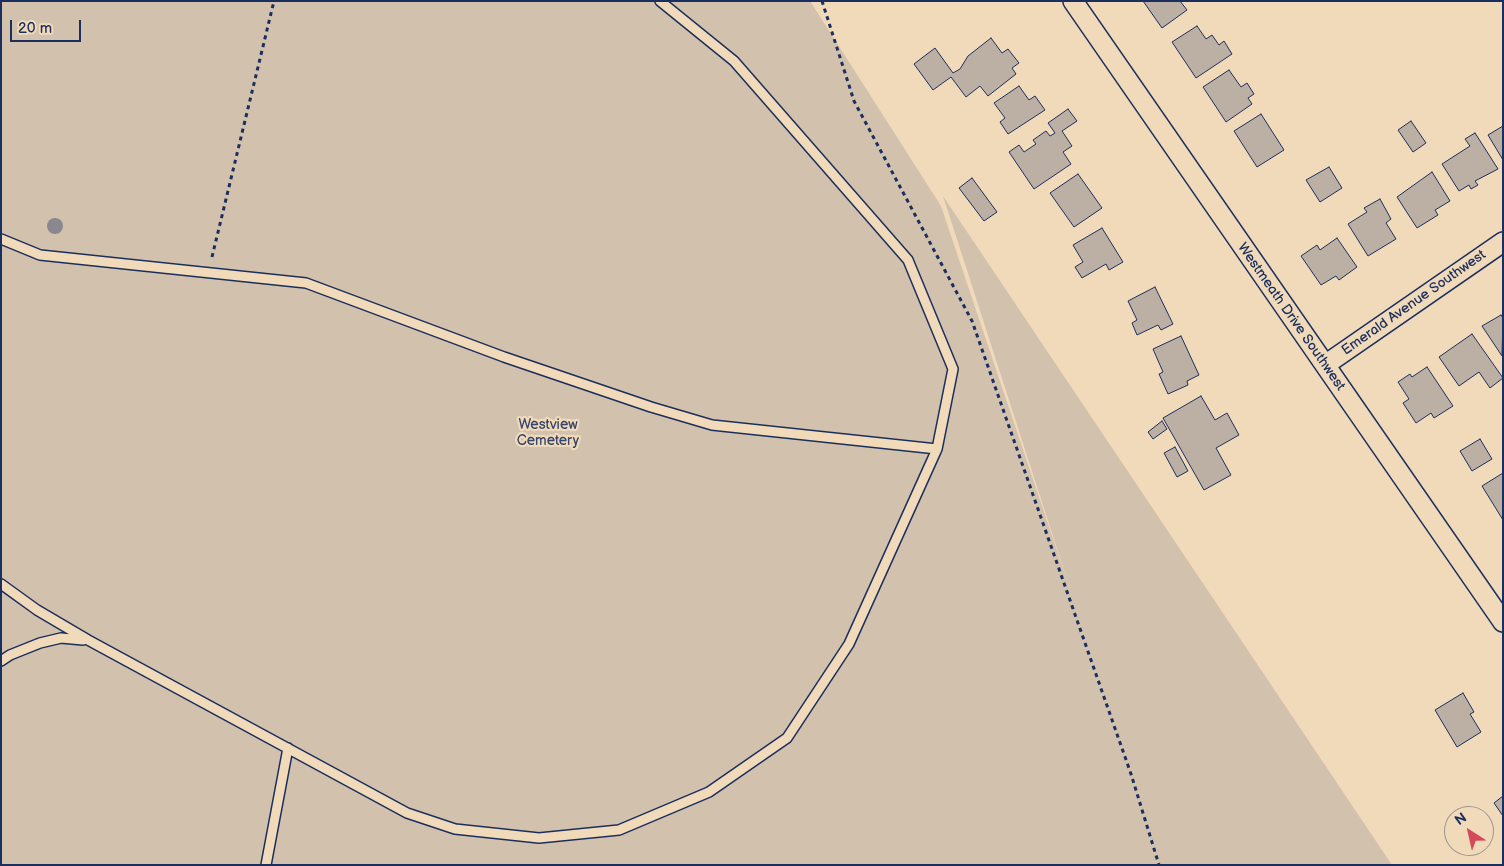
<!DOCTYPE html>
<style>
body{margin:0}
#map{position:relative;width:1504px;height:866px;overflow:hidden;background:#f1daba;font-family:"Balsamiq Sans",sans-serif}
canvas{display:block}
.frame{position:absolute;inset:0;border:2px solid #1b2f5e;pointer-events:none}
.north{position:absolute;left:1444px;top:806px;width:50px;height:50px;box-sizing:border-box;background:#f1daba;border:1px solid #9b9695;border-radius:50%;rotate:325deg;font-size:14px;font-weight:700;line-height:20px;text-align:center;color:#1b2f5e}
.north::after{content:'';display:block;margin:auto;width:18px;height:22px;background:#d1495b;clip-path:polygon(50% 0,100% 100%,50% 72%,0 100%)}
.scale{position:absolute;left:10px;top:20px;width:71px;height:22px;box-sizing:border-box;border:2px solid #1b2f5e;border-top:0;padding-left:6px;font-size:15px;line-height:18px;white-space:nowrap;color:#1b2f5e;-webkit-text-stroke:4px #f1daba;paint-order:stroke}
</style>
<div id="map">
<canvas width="1504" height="866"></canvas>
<div class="frame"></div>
<div class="north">N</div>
<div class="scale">20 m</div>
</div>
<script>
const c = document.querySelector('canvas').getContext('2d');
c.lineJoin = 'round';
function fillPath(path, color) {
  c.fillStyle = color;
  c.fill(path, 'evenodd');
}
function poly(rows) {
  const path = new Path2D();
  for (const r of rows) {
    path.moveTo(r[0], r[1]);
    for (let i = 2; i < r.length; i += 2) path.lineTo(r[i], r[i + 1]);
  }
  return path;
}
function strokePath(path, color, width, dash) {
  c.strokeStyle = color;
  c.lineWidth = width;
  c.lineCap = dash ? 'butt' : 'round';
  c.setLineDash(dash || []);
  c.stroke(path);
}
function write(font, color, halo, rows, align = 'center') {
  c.font = font + ' "Balsamiq Sans",sans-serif';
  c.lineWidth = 4.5;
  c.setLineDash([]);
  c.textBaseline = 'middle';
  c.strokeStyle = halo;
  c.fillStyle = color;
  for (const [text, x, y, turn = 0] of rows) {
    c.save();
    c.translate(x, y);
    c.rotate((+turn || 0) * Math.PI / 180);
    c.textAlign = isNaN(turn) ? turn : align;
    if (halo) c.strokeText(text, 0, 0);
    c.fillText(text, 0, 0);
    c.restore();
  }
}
fillPath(poly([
 [1,1,810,1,941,206,1071,592,943,196,1392,865,1,865]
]), '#d1c1ad');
const building = poly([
 [1143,1,1180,1,1187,10,1162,28,1143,1],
 [1197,26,1206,39,1212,35,1219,45,1224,41,1232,54,1196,78,1172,42,1197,26],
 [991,38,1002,53,1008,49,1019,63,1012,68,1016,74,988,96,980,86,966,97,951,77,933,90,914,64,935,48,953,73,960,69,968,56,991,38],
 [1229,70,1241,87,1247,83,1254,94,1248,98,1252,104,1226,122,1203,87,1229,70],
 [1019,86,1029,100,1035,96,1045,110,1008,134,1000,122,1005,118,994,103,1019,86],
 [1068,109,1077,121,1062,131,1072,146,1063,152,1071,164,1034,189,1009,152,1019,145,1024,152,1036,144,1033,140,1046,131,1050,136,1055,133,1048,123,1068,109],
 [1261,114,1284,150,1257,167,1234,131,1261,114],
 [1411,121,1426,143,1413,152,1398,130,1411,121],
 [1503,126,1503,160,1488,135,1503,126],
 [1475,133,1498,169,1475,181,1478,185,1471,189,1469,185,1459,191,1442,164,1470,146,1465,139,1475,133],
 [1329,167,1342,188,1320,202,1306,180,1329,167],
 [1432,172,1450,201,1435,210,1438,215,1417,228,1397,197,1432,172],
 [1078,174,1102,208,1074,227,1050,193,1078,174],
 [972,178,997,212,984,221,959,188,972,178],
 [1380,199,1391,219,1386,223,1396,239,1368,256,1348,224,1367,212,1364,208,1380,199],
 [1102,228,1123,262,1109,270,1106,264,1082,278,1075,267,1083,262,1073,245,1102,228],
 [1337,238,1357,267,1339,280,1336,276,1321,285,1301,256,1317,245,1320,250,1337,238],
 [1155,287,1173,324,1161,330,1158,325,1137,335,1132,323,1137,320,1128,301,1155,287],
 [1501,315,1503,318,1502,356,1482,326,1501,315],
 [1472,334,1503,378,1490,388,1479,372,1459,386,1439,357,1472,334],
 [1181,336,1199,375,1187,381,1188,385,1168,394,1159,374,1163,372,1153,349,1181,336],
 [1427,367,1453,406,1434,418,1431,413,1416,423,1403,403,1409,399,1398,382,1410,374,1412,377,1427,367],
 [1201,396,1215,420,1227,413,1239,435,1216,448,1231,475,1204,490,1163,418,1201,396],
 [1162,421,1167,429,1153,439,1148,432,1162,421],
 [1480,439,1492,459,1472,471,1460,451,1480,439],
 [1175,447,1188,471,1177,477,1164,453,1175,447],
 [1503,473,1503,520,1482,486,1503,473],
 [1463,693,1474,712,1470,714,1481,732,1457,747,1435,710,1463,693],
 [1503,796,1503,816,1494,803,1503,796]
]);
fillPath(building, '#bcb0a4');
strokePath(building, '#1b2f5e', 1);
const lane = poly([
 [1,239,40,255,306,283,504,357,651,407,712,425,937,449],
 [1,584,37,610,88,640,407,813,455,829,539,838,619,830,709,792,787,738,849,644,937,449,953,369,908,260,734,61,660,1],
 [1,661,10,655,40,643,61,638,83,640],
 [266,865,288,748]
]);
const street = poly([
 [1073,1,1503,622],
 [1325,365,1503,242]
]);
strokePath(lane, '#1b2f5e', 12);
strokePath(street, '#1b2f5e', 22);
strokePath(poly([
 [822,1,854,101,972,321,1131,774,1159,865],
 [212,257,274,1]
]), '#1b2f5e', 3, [4, 4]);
strokePath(lane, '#f1daba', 9);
strokePath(street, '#f1daba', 19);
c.fillStyle = '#8a888e';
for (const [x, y] of [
 [55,226]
]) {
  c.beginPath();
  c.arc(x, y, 8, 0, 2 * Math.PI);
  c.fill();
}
write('14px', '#1b2f5e', '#f1daba', [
 ["Emerald Avenue Southwest",1414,303,-35],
 ["Westmeath Drive Southwest",1291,317,55]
]);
write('14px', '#36456a', '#f1daba', [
 ["Westview",548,425],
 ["Cemetery",548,441]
]);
</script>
